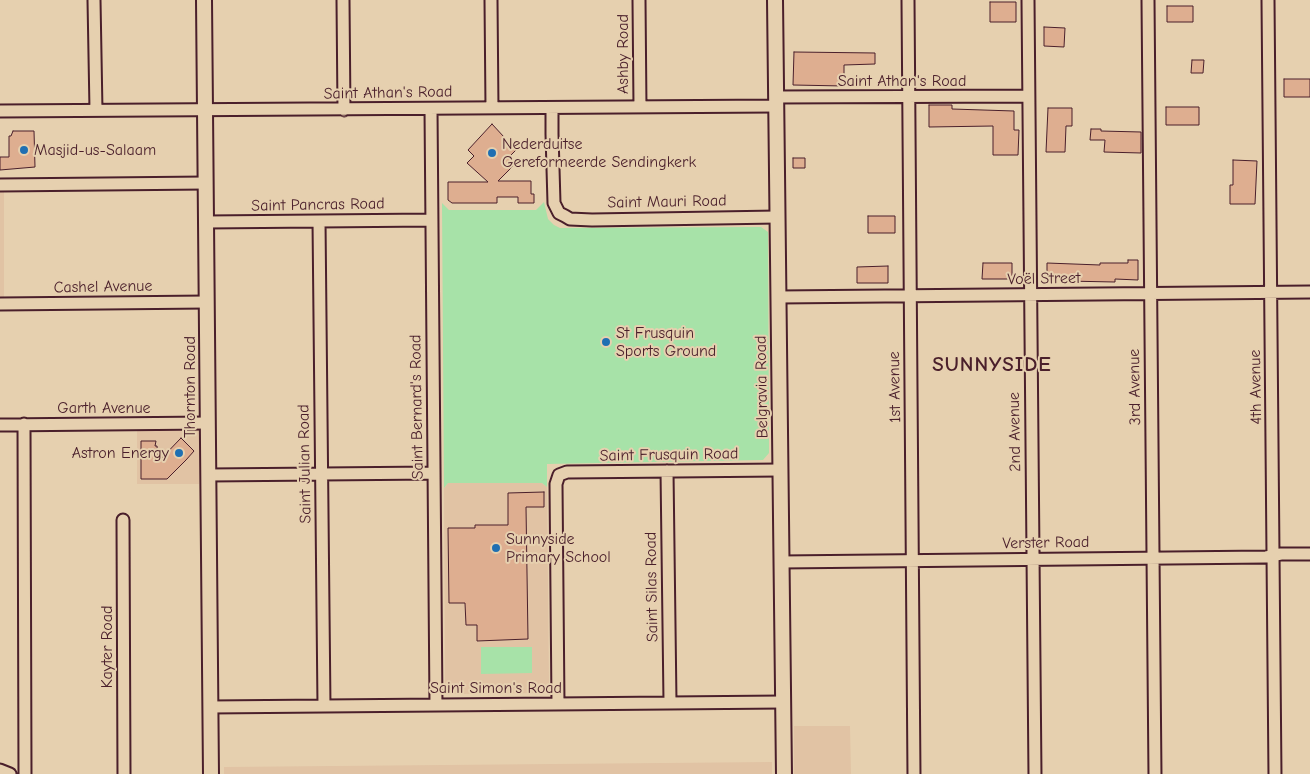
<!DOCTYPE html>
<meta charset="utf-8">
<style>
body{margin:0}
canvas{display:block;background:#e6d0af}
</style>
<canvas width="1310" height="774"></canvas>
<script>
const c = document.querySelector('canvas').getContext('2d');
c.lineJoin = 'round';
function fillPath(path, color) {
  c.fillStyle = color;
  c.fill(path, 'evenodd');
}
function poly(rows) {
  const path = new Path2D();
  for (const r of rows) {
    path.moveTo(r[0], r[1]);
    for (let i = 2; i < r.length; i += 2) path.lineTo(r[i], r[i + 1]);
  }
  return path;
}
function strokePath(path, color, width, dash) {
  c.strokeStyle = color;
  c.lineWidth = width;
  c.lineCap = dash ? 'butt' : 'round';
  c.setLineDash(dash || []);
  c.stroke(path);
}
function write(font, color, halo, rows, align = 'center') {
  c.font = font + ' "Comic Neue",sans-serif';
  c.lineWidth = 4;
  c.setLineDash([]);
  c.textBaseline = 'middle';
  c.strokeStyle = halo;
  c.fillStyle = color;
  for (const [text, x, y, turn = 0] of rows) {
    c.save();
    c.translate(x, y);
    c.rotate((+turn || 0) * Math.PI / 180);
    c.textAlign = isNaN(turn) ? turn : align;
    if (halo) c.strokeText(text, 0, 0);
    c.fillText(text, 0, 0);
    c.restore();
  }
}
fillPath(poly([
 [0,192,4,192,4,297,0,297],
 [137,429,196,429,199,431,199,484,137,484],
 [448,483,542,483,547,487,549,687,543,693,447,694,445,688,444,488],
 [794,726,850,726,851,774,794,774],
 [772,762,772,774,224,774,224,767]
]), '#e1c3a4');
fillPath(poly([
 [544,202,548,219,554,225,560,228,761,227,768,232,769,453,763,460,547,464,547,487,542,483,448,483,444,488,442,203,449,210,536,210],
 [481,647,532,647,532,673,481,674]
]), '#a7e2a8');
const building = poly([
 [990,2,1016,2,1016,22,990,22,990,2],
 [1167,6,1193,6,1193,22,1167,22,1167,6],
 [1044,27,1065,28,1064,47,1044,46,1044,27],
 [794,52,875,53,875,64,844,65,844,86,793,85,794,52],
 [1192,60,1204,60,1203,73,1191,73,1192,60],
 [1284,79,1310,79,1310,97,1284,97,1284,79],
 [929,105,952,105,952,109,1014,111,1014,130,1019,130,1018,155,993,155,993,126,929,127,929,105],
 [1166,107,1199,107,1199,125,1166,125,1166,107],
 [1048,108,1072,108,1072,126,1066,126,1065,152,1046,152,1048,108],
 [492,124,516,150,510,156,517,162,498,181,531,181,531,194,534,194,534,203,518,203,518,197,497,197,497,203,452,203,448,200,448,182,488,182,467,163,474,156,468,150,492,124],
 [1091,129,1101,129,1101,131,1141,132,1141,153,1104,152,1105,140,1090,140,1091,129],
 [13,131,34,131,35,167,0,170,0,157,9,157,9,136,11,136,13,131],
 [793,158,805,158,805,168,793,168,793,158],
 [1233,160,1257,161,1255,204,1230,204,1230,185,1233,185,1233,160],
 [868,216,895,216,895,233,868,233,868,216],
 [1128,260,1138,260,1138,280,1115,279,1115,282,1065,281,1065,277,1047,277,1047,263,1100,265,1100,263,1128,263,1128,260],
 [983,263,1012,263,1012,279,982,279,983,263],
 [888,266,888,283,857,283,857,267,888,266],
 [181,438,194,451,186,460,167,479,141,479,141,441,156,441,155,446,157,446,158,462,181,438],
 [544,492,544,507,526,507,528,639,477,641,477,625,466,625,465,603,449,603,448,528,475,528,475,525,508,525,508,493,544,492]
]);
fillPath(building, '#deae90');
strokePath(building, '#4a1f2b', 1);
const minor = poly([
 [94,0,96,110],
 [343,0,344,110],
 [491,0,492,108],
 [639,0,640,107],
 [908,0,914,774],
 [1028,0,1035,774],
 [1148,0,1155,774],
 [1268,0,1275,774],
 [776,97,1028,96],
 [552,108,552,134,554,203,559,213,565,216,570,219,592,220,777,217],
 [431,109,436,705],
 [0,111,776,106],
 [0,185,206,183],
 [319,221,324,706],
 [206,222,431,220],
 [779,297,1310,292],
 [0,304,207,302],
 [24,424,25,774],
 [0,425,208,423],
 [667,471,670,702],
 [209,475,434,473],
 [123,520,124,774],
 [781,562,1266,557,1281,554,1310,554],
 [558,704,556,484,559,475,567,472,780,470],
 [210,707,783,702],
 [0,770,10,774]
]);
const tertiary = poly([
 [204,0,211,774],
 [775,0,784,774]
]);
strokePath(minor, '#4a1f2b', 15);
strokePath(tertiary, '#4a1f2b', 18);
strokePath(minor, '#e6d0af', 11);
strokePath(tertiary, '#e6d0af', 14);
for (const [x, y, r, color] of [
 [24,150,5,"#1f6fb2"],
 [492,153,5,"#1f6fb2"],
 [606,342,5,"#1f6fb2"],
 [179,453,5,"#1f6fb2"],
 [496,548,5,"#1f6fb2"]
]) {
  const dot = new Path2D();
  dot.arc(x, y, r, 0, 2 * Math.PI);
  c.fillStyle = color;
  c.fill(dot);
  strokePath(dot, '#e6d0af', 2);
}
write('16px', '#4a1f2b', '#e6d0af', [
 ["Ashby Road",623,54,-90],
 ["Saint Athan's Road",902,81],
 ["Saint Athan's Road",388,93,-1],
 ["Saint Mauri Road",667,202,-1],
 ["Saint Pancras Road",318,205,-1],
 ["Voël Street",1044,279,-1],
 ["Cashel Avenue",103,287,-1],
 ["Thornton Road",190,387,-90],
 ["Belgravia Road",762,387,-91],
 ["1st Avenue",895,387,-91],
 ["3rd Avenue",1135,387,-91],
 ["4th Avenue",1256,387,-91],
 ["Saint Bernard's Road",417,407,-91],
 ["Garth Avenue",104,408],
 ["2nd Avenue",1015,432,-91],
 ["Saint Frusquin Road",669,455,-1],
 ["Saint Julian Road",305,464,-91],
 ["Verster Road",1046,543,-1],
 ["Saint Silas Road",652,587,-91],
 ["Kayter Road",107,647,-90],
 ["Saint Simon's Road",496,688]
]);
write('16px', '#4a1f2b', '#e6d0af', [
 ["Nederduitse",502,144],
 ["Gereformeerde Sendingkerk",502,162],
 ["Masjid-us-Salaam",34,150],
 ["St Frusquin",616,333],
 ["Sports Ground",616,351],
 ["Astron Energy",169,453,"right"],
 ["Sunnyside",506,539],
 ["Primary School",506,557]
], 'left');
c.letterSpacing = '1px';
write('bold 21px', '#4a1f2b', '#e6d0af', [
 ["SUNNYSIDE",992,365]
]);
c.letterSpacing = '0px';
</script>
